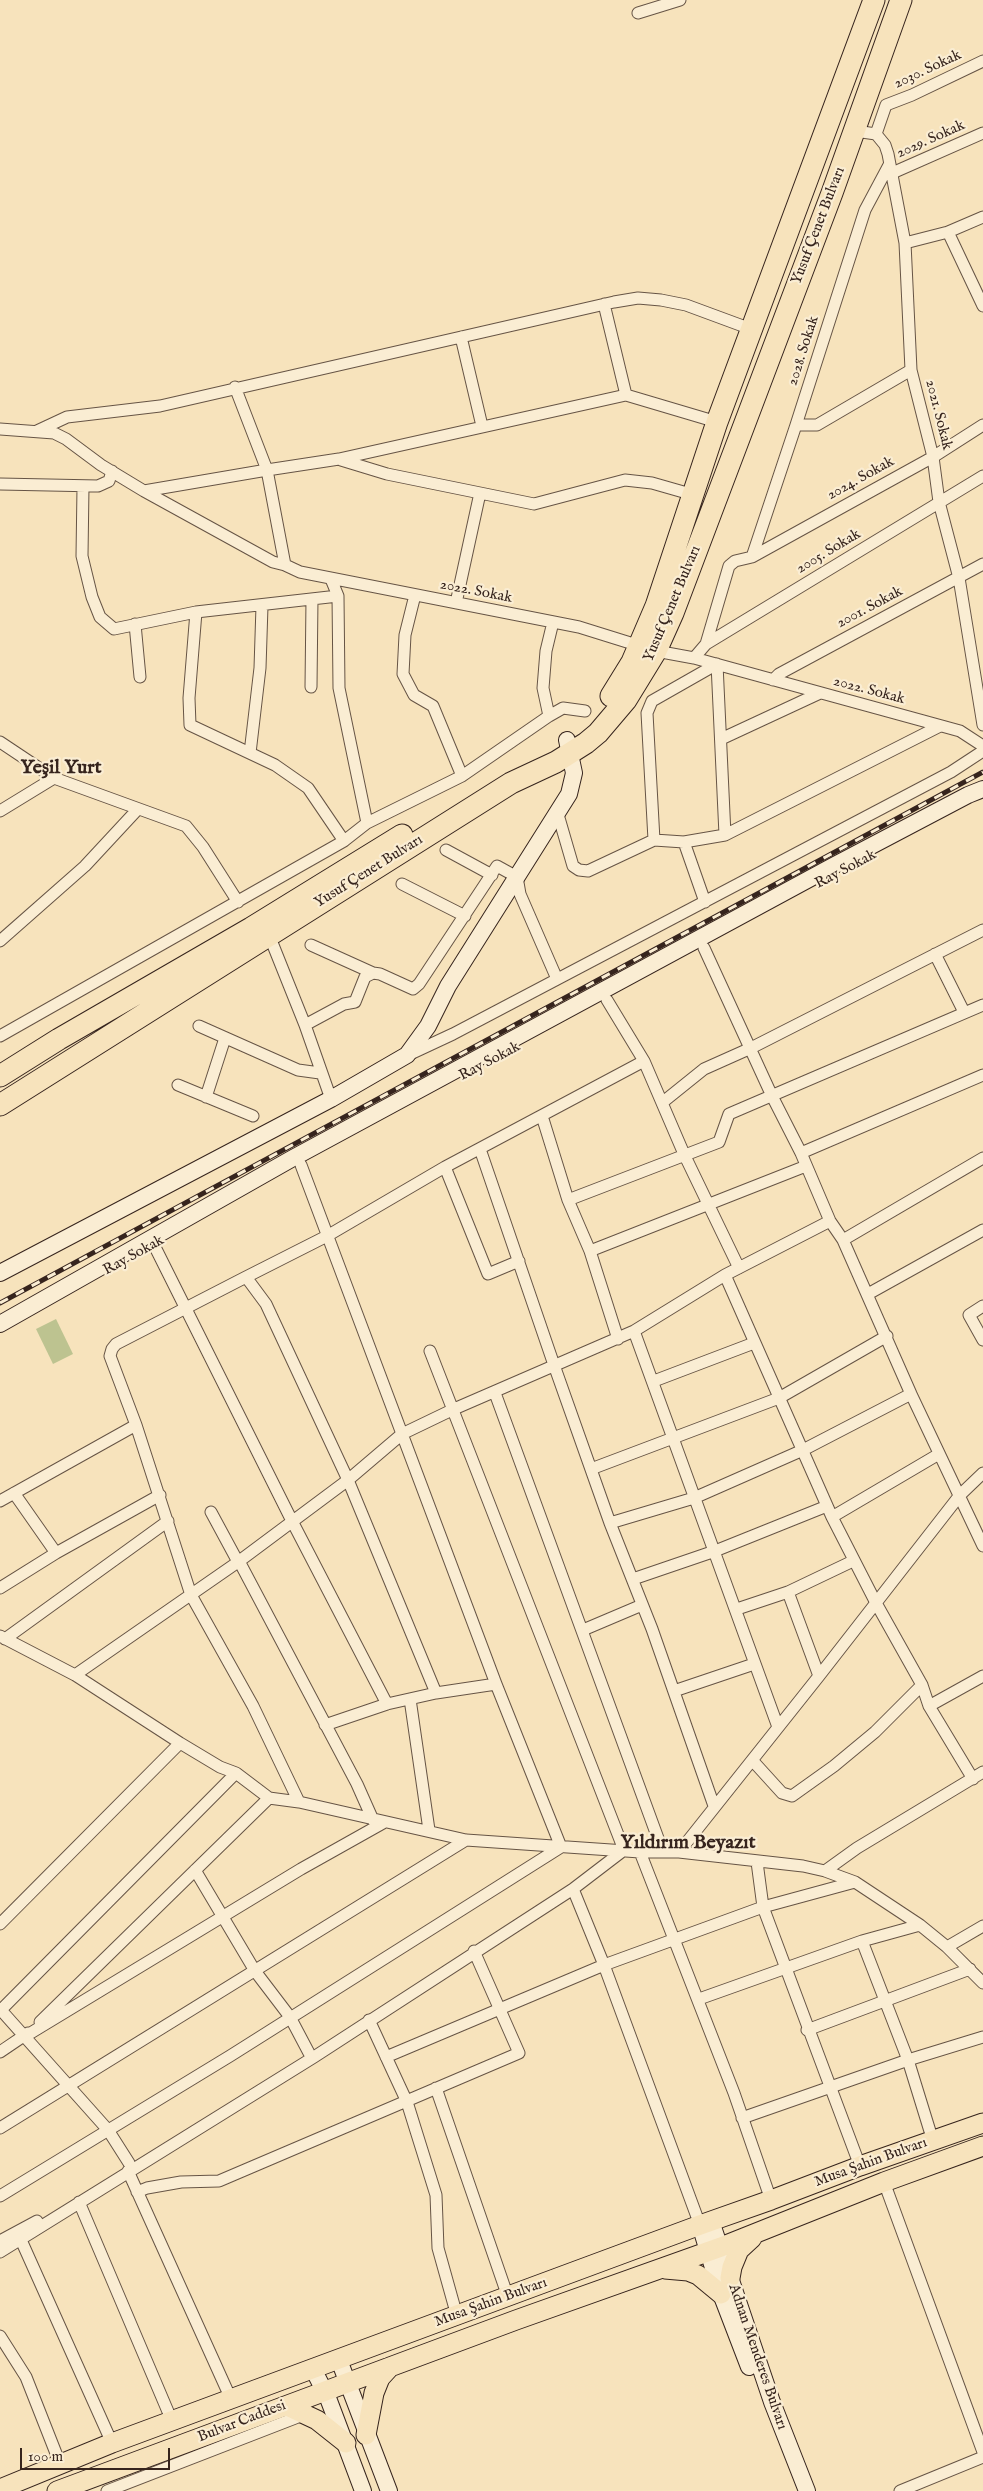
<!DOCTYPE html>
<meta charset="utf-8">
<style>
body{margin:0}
#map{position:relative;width:983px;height:2491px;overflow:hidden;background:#f7e3bc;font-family:"IM FELL English",serif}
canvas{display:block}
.scale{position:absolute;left:20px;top:2448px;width:150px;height:22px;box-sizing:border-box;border:2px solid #36241d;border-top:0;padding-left:6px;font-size:15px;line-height:18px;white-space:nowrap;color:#36241d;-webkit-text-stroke:4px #faedd3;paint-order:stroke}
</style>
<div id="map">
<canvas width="983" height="2491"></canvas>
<div class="scale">100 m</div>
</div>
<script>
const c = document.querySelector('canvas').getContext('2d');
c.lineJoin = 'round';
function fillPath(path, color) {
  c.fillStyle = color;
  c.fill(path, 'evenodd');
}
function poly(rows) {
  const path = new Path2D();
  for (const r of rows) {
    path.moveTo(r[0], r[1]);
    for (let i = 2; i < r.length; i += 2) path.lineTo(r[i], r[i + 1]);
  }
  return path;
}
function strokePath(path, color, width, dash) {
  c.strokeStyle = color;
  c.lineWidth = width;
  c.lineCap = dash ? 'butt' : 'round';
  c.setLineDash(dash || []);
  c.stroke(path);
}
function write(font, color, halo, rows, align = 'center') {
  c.font = font + ' "IM FELL English",serif';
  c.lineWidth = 4.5;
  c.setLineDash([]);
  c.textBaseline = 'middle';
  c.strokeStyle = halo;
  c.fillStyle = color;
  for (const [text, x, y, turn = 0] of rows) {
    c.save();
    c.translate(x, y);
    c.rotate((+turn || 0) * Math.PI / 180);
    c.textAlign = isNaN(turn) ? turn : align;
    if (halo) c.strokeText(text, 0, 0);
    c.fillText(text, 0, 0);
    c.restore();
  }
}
fillPath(poly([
 [56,1319,73,1354,53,1364,36,1329]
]), '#bdc390');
const street = poly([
 [638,13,680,0],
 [855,131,876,134,885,145,888,154,905,243,911,370,933,457,939,502,959,578,983,725],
 [876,134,886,105,912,95,983,61],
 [889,165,865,210,796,425,817,425,911,370],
 [890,174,983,133],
 [948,232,983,306],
 [905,243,948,232,983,217],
 [604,304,626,395],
 [461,337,482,426],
 [0,429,54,433,66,439,101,465,144,491,273,562,285,565,300,572,579,627,656,651,694,658,960,731,983,746],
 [37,431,67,417,160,406,614,302,638,298,661,300,686,305,751,329],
 [341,460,387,474,534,504,625,480,652,483,694,495],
 [0,484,98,486,109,481,112,471],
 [83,487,82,556,92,597,100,617,114,629,196,612,338,596,331,579],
 [144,491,267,470,235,387],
 [752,557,933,457,983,425],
 [285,565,267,470,339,459,626,395,717,422],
 [415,595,405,635,403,674,414,695,433,706,462,776],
 [338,596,339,688,367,823],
 [456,603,480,493],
 [196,612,189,698,190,725,275,765,308,788,344,841],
 [135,624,140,677],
 [706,644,729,566,735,561,752,557,796,425],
 [694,658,706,644,983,476],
 [773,680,779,674,983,564],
 [311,687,312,599],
 [549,716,543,688,546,651,553,622],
 [721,739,820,693],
 [0,742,54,778,186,826,203,847,238,902],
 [250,753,260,668,262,606],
 [0,811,54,778],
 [557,811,573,866,579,870,588,871,654,840,684,842,725,835,940,726],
 [654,840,647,713,652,701,717,664,725,835],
 [684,842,705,902],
 [446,850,492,875],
 [402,884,465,916],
 [269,935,305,1025,331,1099],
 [0,941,85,866,137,810],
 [311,945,373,973],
 [704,948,772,1096,801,1153,830,1221,843,1240,911,1394,983,1546],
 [935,954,964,1012],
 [607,1000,644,1061,684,1154,739,1268],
 [305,1025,344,1004,355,1002,365,977,373,973,380,974,413,989,419,984,497,866,517,877,520,894,557,979],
 [199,1026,298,1070,320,1073],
 [0,1036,344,841,367,823,462,776,549,716,563,708,585,711],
 [408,1055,453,1034,951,772,983,751],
 [178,1085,253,1116],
 [206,1097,225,1038],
 [663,1102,704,1069,751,1048,983,930],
 [542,1116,568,1200,590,1251,618,1339],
 [480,1149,554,1365,610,1523,652,1629,714,1806],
 [801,1153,983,1075],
 [445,1167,488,1274,519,1261],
 [568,1200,719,1142,729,1114,983,1005],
 [843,1240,983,1158],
 [154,1245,292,1521,387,1704],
 [590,1251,806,1166],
 [725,1275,832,1517,876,1603,922,1685,929,1706,973,1779],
 [246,1277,327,1236,445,1167,644,1061],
 [868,1294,983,1230],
 [983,1306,969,1315,983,1340],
 [634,1331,778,1727],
 [654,1381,754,1343],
 [495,1393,663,1852],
 [591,1469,779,1398,887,1336],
 [14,1493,56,1553],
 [0,1501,136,1425],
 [211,1512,238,1562],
 [832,1517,939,1454],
 [610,1523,694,1498,803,1450,911,1394],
 [239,1561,357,1784,373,1820],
 [633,1579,715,1551,827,1506],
 [0,1588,56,1553,160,1495],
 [788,1592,819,1676],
 [737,1609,788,1592,853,1561],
 [583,1630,642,1605],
 [0,1636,75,1675,180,1743,220,1767,236,1773,269,1798,299,1802,466,1840,640,1852,679,1852,803,1866,825,1871,855,1882,920,1925,947,1947,983,1983],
 [5,1639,168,1521],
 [75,1675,238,1562,348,1480,402,1434,454,1409,634,1331,725,1275,830,1221],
 [674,1691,754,1664],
 [410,1699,429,1830],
 [929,1706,983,1676],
 [325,1725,387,1704,436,1693,496,1684],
 [752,1760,782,1793,792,1796,834,1766,875,1732,922,1685],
 [299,1802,253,1706,191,1595,136,1425,110,1356,112,1349,116,1344,246,1277,266,1304,348,1480,436,1693],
 [640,1852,734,2093,771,2200],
 [679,1852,819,1676,960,1495,983,1473],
 [757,1862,763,1907,860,2166],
 [195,1870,255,1971,290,2017,309,2053],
 [825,1871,857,1848,983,1772],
 [573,1889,604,1965,700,2225],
 [0,1924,180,1743],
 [862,1941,908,2060,933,2141],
 [947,1947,983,1926],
 [699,1999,862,1941,920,1925],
 [0,2009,108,2130,129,2163],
 [1,2010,236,1773],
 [369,2020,407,2102,436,2195,438,2248,457,2316],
 [40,2022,269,1798],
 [807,2030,970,1969],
 [24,2037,301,1869,383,1823],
 [0,2052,28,2033],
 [386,2057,604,1965,763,1907,855,1882],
 [436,2088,508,2297],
 [742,2118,908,2060,983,2037],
 [0,2128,466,1840],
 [128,2171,231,2399],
 [884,2182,983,2452],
 [137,2192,147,2188,181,2182,219,2181,519,2053,474,1951],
 [0,2196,230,2056,561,1847,496,1684,301,1165],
 [79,2202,172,2421],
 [21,2240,112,2443],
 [0,2241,37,2221],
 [0,2252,314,2057,573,1889,624,1850,430,1351],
 [0,2336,26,2377,61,2466],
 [107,2491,303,2415],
 [900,2491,983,2457]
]);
const secondary = poly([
 [0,1273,331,1099,407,1055,428,1026,448,986,569,794,574,773,567,740],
 [0,1324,293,1158,833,866,968,795,983,789],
 [711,2221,772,2402,807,2491],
 [700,2225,721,2294,749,2367],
 [339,2360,389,2491],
 [313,2369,328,2398,363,2491]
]);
const primary = poly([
 [665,2269,688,2271,698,2275,721,2294],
 [730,2278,732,2267,739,2250,752,2238],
 [287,2406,317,2420,346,2443],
 [366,2435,374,2393,380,2378,390,2367],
 [0,2489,112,2443,700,2225,771,2200,860,2166,983,2123],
 [57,2491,516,2320,721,2247,884,2182,983,2146]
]);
const highway = poly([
 [611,696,632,662,656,606,717,422,874,0],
 [0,1076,59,1039,251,928,402,835],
 [0,1105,511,783,556,762,586,743,598,733,626,700,656,651,673,613,832,193,901,0]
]);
strokePath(street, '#665445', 13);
strokePath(secondary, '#36241d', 18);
strokePath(primary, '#36241d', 21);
strokePath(highway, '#36241d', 23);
strokePath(street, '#faedd3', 11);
strokePath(secondary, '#faedd3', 16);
strokePath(primary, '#f7e3bc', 19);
strokePath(highway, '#f7e3bc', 21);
const rail = poly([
 [0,1303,983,772]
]);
strokePath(rail, '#36241d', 5);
strokePath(rail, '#faedd3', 3, [9]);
write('15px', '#36241d', '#faedd3', [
 ["2030. Sokak",928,70,-25],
 ["2029. Sokak",931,140,-24],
 ["Yusuf Çenet Bulvarı",819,226,-69],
 ["2028. Sokak",804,351,-72],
 ["2021. Sokak",938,415,76],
 ["2024. Sokak",861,479,-29],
 ["2005. Sokak",829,552,-31],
 ["2022. Sokak",476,592,11],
 ["Yusuf Çenet Bulvarı",673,604,-67],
 ["2001. Sokak",870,608,-28],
 ["2022. Sokak",869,691,15],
 ["Ray Sokak",846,870,-28],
 ["Yusuf Çenet Bulvarı",369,872,-32],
 ["Ray Sokak",490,1062,-28],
 ["Ray Sokak",134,1256,-29],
 ["Musa Şahin Bulvarı",871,2163,-20],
 ["Musa Şahin Bulvarı",491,2303,-20],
 ["Adnan Menderes Bulvarı",757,2357,71],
 ["Bulvar Caddesi",242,2422,-21]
]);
write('bold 20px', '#36241d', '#faedd3', [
 ["Yeşil Yurt",61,769],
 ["Yıldırım Beyazıt",688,1844]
]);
</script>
